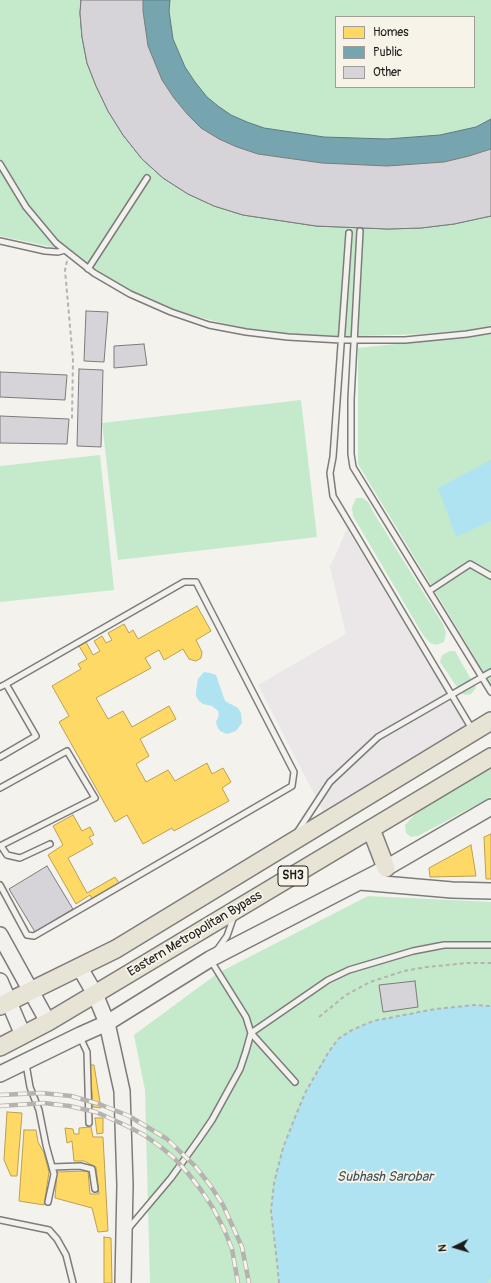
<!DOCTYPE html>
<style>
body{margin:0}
#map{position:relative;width:491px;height:1283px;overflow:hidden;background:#f4f2ec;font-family:Pangolin,sans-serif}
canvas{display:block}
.legend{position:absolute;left:335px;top:16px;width:140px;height:72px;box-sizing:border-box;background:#f7f3e8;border:1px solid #9f9d96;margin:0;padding:5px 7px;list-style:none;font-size:12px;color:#1c1c1c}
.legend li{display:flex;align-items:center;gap:8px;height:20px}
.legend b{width:20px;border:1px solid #9f9d96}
.north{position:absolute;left:435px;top:1227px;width:40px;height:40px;-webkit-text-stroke:3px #f7f3e8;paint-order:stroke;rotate:265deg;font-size:11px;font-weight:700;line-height:16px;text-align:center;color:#1c1c1c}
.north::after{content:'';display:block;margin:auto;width:14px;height:18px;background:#1c1c1c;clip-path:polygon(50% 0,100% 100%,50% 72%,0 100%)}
</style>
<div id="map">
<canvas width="491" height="1283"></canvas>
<ul class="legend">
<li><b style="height:11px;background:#ffd966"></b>Homes</li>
<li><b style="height:11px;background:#76a5af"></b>Public</li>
<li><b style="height:11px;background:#d6d3d9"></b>Other</li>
</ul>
<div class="north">N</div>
</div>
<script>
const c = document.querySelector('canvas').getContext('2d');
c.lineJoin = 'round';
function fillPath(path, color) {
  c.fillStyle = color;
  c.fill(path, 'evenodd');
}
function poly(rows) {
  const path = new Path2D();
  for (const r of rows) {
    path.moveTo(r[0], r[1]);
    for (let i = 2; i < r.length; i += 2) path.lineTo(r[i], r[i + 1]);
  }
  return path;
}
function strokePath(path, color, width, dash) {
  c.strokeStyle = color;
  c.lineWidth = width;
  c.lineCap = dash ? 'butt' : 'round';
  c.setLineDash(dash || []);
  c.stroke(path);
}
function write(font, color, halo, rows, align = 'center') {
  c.font = font + ' Pangolin,sans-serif';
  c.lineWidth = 4;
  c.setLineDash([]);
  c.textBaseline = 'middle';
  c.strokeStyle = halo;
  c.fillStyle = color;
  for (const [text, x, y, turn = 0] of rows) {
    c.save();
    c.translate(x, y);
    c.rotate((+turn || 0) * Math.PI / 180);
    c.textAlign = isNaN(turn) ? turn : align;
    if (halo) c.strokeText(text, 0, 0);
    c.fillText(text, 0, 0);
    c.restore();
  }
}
fillPath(poly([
 [347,529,468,729,325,815,258,685,346,634,330,567]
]), '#ebe6e8');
fillPath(poly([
 [0,0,491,0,491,326,468,330,422,334,360,336,318,336,271,332,237,327,184,313,118,285,86,262,64,244,52,247,0,236],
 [336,17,474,17,474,87,336,87],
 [491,334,491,684,358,464,358,348],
 [301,400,317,537,118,560,102,423],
 [100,455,114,590,0,602,0,466],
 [356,498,363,498,368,502,375,515,443,624,446,633,444,642,436,645,430,643,423,635,353,516,352,507],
 [450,651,455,651,476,688,471,694,465,695,461,693,440,662,442,655],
 [491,767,491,797,418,836,411,837,406,833,405,825,416,813],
 [368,896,491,902,491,1283,150,1283,145,1090,134,1035,218,973]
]), '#c4eacb');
fillPath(poly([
 [491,460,491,521,456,537,438,488],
 [204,672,210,673,216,675,225,701,238,708,241,713,242,723,236,731,227,734,220,731,217,726,216,722,219,715,218,711,212,706,203,704,199,701,196,696,196,691,198,679],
 [475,1005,491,1006,491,1277,488,1283,279,1283,277,1262,271,1211,274,1183,283,1148,294,1120,305,1093,328,1053,338,1039,352,1030,373,1021,435,1009]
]), '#afe3f2');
const homes = poly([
 [197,606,211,631,196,640,202,652,201,658,196,661,189,659,183,649,164,660,159,650,145,658,151,668,96,698,108,719,123,711,132,727,169,706,176,719,140,739,149,756,136,764,146,782,168,770,175,781,207,763,212,774,223,768,231,782,222,788,229,801,174,831,172,828,143,844,127,815,115,822,59,722,69,716,52,686,81,669,78,664,87,659,79,646,86,642,93,655,100,651,94,641,102,636,106,643,112,640,108,633,124,624,129,633,133,630,138,639,197,606],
 [73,815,82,831,90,827,94,835,89,837,93,844,68,858,87,893,115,877,119,883,92,899,90,895,76,904,48,855,63,845,53,826,73,815],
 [491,834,491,879,486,879,484,837,491,834],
 [471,845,476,876,430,877,429,868,471,845],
 [90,1065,94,1065,101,1108,93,1107,90,1065],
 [7,1112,22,1113,17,1176,11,1176,4,1160,7,1112],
 [95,1118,103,1118,103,1133,97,1134,95,1118],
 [91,1127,93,1137,103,1137,108,1231,98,1232,92,1208,55,1198,57,1172,88,1171,90,1194,99,1194,96,1167,84,1161,74,1161,72,1141,67,1143,65,1128,73,1129,74,1134,79,1134,79,1128,91,1127],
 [24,1130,36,1130,38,1142,44,1153,49,1172,44,1205,19,1201,24,1130],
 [104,1237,111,1238,112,1283,104,1283,104,1237]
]);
fillPath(homes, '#ffd966');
strokePath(homes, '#bba050', 1);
const public = poly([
 [81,0,170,0,169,11,173,39,185,67,195,82,207,97,218,106,231,115,247,122,264,128,324,137,387,139,440,135,476,127,491,119,491,216,454,224,421,228,388,229,316,226,243,215,214,206,188,194,163,178,142,159,123,135,108,111,96,86,87,63,82,37,80,13,81,0]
]);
fillPath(public, '#76a5af');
strokePath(public, '#5b7c83', 1);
const building = poly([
 [81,0,143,0,143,11,148,46,162,80,174,98,188,115,201,128,219,139,237,147,258,154,322,163,387,166,444,162,469,156,491,149,491,216,454,224,421,228,388,229,316,226,243,215,214,206,188,194,163,178,142,159,123,135,108,111,96,86,87,63,82,37,80,13,81,0],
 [86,311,108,312,104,362,84,361,86,311],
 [144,344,147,365,114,368,114,346,144,344],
 [79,369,103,370,101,447,77,446,79,369],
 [0,372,67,375,65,400,0,397,0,372],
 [0,416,69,419,67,444,0,443,0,416],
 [47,866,73,909,35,932,9,889,47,866],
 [415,981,418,1007,383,1012,379,985,415,981]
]);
fillPath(building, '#d6d3d9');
strokePath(building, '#7d7c7a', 1);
const lane = poly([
 [0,164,26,207,56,243,94,273,130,294,171,312,209,325,246,332,288,337,341,340,405,340,467,334,491,330],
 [360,231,351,399,351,454,353,467,491,692],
 [349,233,333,457,330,473,333,496,472,729],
 [0,241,45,251,58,252,65,250],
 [88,269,147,178],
 [429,591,470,564,491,576],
 [0,687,6,684,36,736,0,757],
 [0,788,67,751,95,798,0,846],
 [298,831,330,782,378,737,491,672],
 [1,846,7,855,20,858,50,844],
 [0,885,27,935,34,936,292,786,294,772,196,582,184,582,6,684],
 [217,950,227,936,234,916],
 [80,1037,87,1052,89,1123],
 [26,1064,30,1087,39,1110,46,1145,54,1174,48,1202],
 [295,1082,251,1033,328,980,349,970,413,951,444,945,491,945],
 [52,1167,80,1166,92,1169,95,1189],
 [0,1220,49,1230,57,1239,66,1255,73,1283],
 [128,1229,171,1178,199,1139,212,1120,240,1069,246,1051,251,1033,246,1017,211,961]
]);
const secondary = poly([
 [360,882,452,890,491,891],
 [0,935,48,1022],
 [80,968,95,994,107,1023,122,1091,125,1185,123,1283],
 [0,981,23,1035],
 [0,1074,80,1035,107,1023,210,959,386,868,491,807]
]);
const primary = poly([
 [371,829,386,868],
 [0,1006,116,949,491,721],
 [0,1047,48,1022,95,994,491,757]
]);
strokePath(lane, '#7d7c7a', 8);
strokePath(secondary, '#7d7c7a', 18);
strokePath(primary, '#7d7c7a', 20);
strokePath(poly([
 [67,261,65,270,73,360,72,419],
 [319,1017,346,995,370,982,404,971,427,967,467,963,491,963],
 [279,1283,277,1262,271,1211,274,1183,283,1148,294,1120,305,1093,328,1053,338,1039,352,1030,373,1021,435,1009,475,1005,491,1006]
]), '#b4b3b0', 2, [4, 3]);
strokePath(lane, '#f2f1ed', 5);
strokePath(secondary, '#f2f1ed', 15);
strokePath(primary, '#e7e4d6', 17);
const rail = poly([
 [0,1095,41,1093,71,1096,99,1104,129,1116,167,1139,195,1166,210,1185,223,1205,242,1247,249,1283],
 [0,1106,44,1103,69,1106,96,1112,127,1126,144,1135,161,1147,174,1158,187,1172,201,1190,213,1208,224,1229,232,1249,238,1283]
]);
strokePath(rail, '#b4b3b0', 4.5);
strokePath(rail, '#f7f3e8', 3, [9]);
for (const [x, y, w] of [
 [293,876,30]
]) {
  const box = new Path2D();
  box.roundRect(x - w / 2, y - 10, w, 20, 3);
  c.fillStyle = '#f7f3e8';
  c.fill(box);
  strokePath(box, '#1c1c1c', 1);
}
write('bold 12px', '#1c1c1c', null, [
 ["SH3",293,876]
]);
write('13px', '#1c1c1c', '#f7f3e8', [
 ["Eastern Metropolitan Bypass",195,934,-31]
]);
write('italic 14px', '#3f565d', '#f7f3e8', [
 ["Subhash Sarobar",385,1177]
]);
</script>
